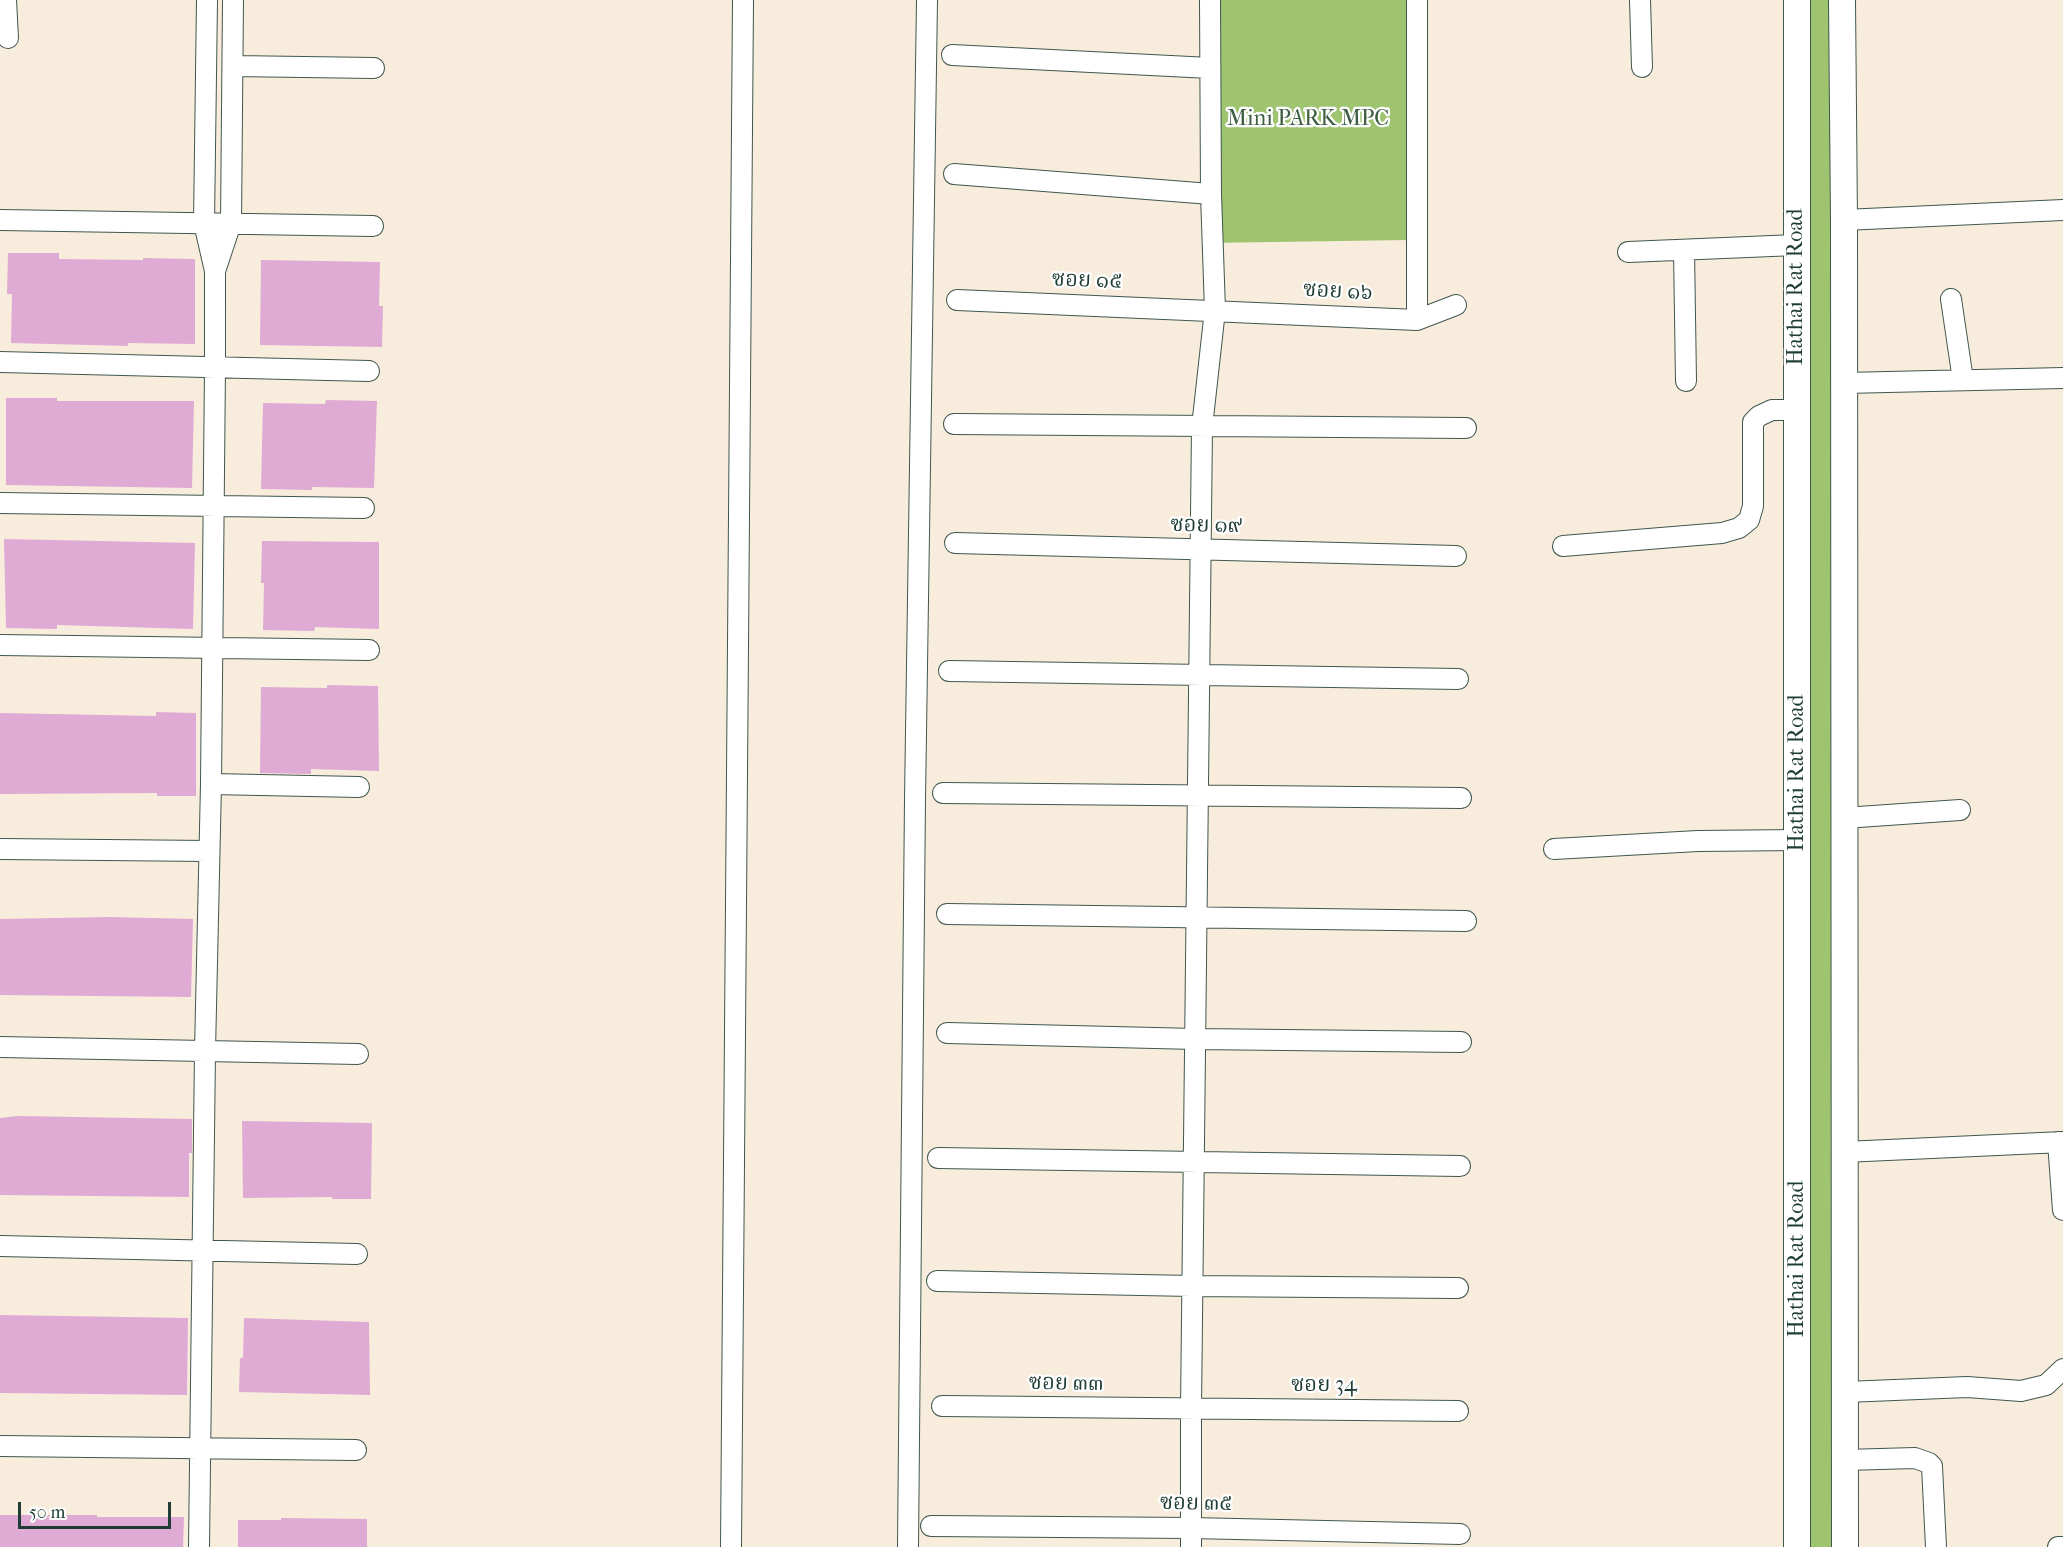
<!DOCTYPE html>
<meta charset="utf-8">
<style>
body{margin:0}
#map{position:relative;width:2063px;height:1547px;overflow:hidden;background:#f8ecdc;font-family:"IM FELL French Canon",serif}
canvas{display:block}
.scale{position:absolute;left:18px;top:1502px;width:153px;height:27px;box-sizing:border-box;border:3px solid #1f3d34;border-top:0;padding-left:8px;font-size:18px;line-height:21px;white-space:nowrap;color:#1f3d34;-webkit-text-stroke:4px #fff;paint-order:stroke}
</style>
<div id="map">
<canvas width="2063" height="1547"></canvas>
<div class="scale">50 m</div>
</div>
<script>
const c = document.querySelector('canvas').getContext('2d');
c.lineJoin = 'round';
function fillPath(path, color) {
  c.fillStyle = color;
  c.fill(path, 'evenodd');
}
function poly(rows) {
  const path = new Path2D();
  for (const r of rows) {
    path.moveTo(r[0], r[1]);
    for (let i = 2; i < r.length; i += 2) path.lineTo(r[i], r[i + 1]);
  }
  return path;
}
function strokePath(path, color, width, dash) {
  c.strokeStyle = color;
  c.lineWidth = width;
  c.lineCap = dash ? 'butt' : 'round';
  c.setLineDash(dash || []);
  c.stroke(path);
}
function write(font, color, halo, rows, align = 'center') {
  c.font = font + ' "IM FELL French Canon","Noto Serif Thai",serif';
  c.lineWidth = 4.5;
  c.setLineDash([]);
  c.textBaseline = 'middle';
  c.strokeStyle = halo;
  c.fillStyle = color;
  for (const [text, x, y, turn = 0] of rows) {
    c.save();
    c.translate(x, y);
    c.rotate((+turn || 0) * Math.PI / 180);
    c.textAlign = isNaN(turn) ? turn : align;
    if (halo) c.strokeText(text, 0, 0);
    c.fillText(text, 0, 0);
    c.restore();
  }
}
fillPath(poly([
 [1208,0,1409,0,1409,240,1204,243],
 [1806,0,1832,0,1833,1547,1808,1547]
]), '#9fc46f');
fillPath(poly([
 [8,253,59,253,59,259,143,260,143,258,195,259,195,344,128,343,128,346,11,343,12,294,7,294],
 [261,260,380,262,379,306,383,306,382,347,260,345],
 [6,398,57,398,57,401,194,401,192,488,6,485],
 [326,400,377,401,374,488,312,487,312,490,261,489,263,403,325,404],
 [4,539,195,543,193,629,57,625,57,629,6,628],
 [262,541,379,542,379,629,315,627,314,631,263,630,264,583,261,583],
 [327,685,378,686,379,771,311,769,311,774,260,773,261,687,327,688],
 [156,712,196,713,196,796,157,796,157,793,0,794,0,713,156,716],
 [111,917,193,919,191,997,0,995,0,919],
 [17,1116,192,1119,192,1153,189,1153,189,1197,0,1195,0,1118],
 [242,1121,372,1123,371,1199,332,1199,332,1197,243,1198],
 [0,1315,188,1318,187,1395,0,1393],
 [244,1318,369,1322,370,1395,239,1392,240,1358,243,1358],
 [0,1515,97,1515,97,1517,184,1517,183,1547,0,1547],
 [281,1518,367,1519,367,1547,238,1547,238,1520,281,1520]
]), '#dfaad4');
const minor = poly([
 [6,0,8,38],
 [1640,0,1642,67],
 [952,55,1210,68],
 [233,66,374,68],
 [954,174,1211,194],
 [0,220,373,226],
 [1844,220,2063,210],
 [1684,250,1686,381],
 [1628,252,1796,245],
 [215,271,231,223,233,0],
 [1951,299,1963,380],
 [957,300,1417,320,1456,305],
 [1417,320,1417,0],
 [0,362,369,371],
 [1844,383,2063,378],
 [954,424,1466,428],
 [0,503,364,508],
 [955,543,1456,556],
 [1563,546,1722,533,1739,528,1749,520,1753,506,1753,422,1759,416,1772,410,1797,410],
 [0,645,369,650],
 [949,671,1458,679],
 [211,784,359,787],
 [943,793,1461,798],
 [1844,818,1960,810],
 [0,849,209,851],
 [1554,849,1698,841,1798,840],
 [947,914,1466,921],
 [947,1033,1196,1039,1461,1042],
 [0,1047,358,1054],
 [2058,1142,2063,1210],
 [1844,1152,2063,1142],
 [938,1158,1460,1166],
 [0,1246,357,1254],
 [937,1281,1192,1286,1458,1288],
 [1846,1392,1967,1387,2021,1391,2046,1385,2063,1369],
 [942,1406,1458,1411],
 [0,1446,356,1450],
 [1845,1460,1915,1458,1929,1463,1932,1466,1936,1547],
 [931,1526,1191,1528,1460,1534],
 [199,1547,205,1051,211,784,215,367,215,271,204,223,207,0],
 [731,1547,743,0],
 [908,1547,915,799,927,0],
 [1191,1547,1191,1409,1202,427,1215,310,1211,194,1210,0],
 [2058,1547,2063,1547]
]);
const major = poly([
 [1797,0,1797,1547],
 [1842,0,1844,220,1845,1547]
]);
strokePath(minor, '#40574d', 22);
strokePath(major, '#40574d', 28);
strokePath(minor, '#fff', 20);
strokePath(major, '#fff', 26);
write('22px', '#3f5f43', '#fff', [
 ["Mini PARK MPC",1308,120]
]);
write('22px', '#1f3d34', '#fff', [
 ["ซอย ๑๕",1087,281,2],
 ["Hathai Rat Road",1797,287,-90],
 ["ซอย ๑๖",1338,292,3],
 ["ซอย ๑๙",1206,526,1],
 ["Hathai Rat Road",1798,773,-90],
 ["Hathai Rat Road",1798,1259,-90],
 ["ซอย ๓๓",1066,1384,1],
 ["ซอย 34",1324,1386],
 ["ซอย ๓๕",1196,1504,1]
]);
</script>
